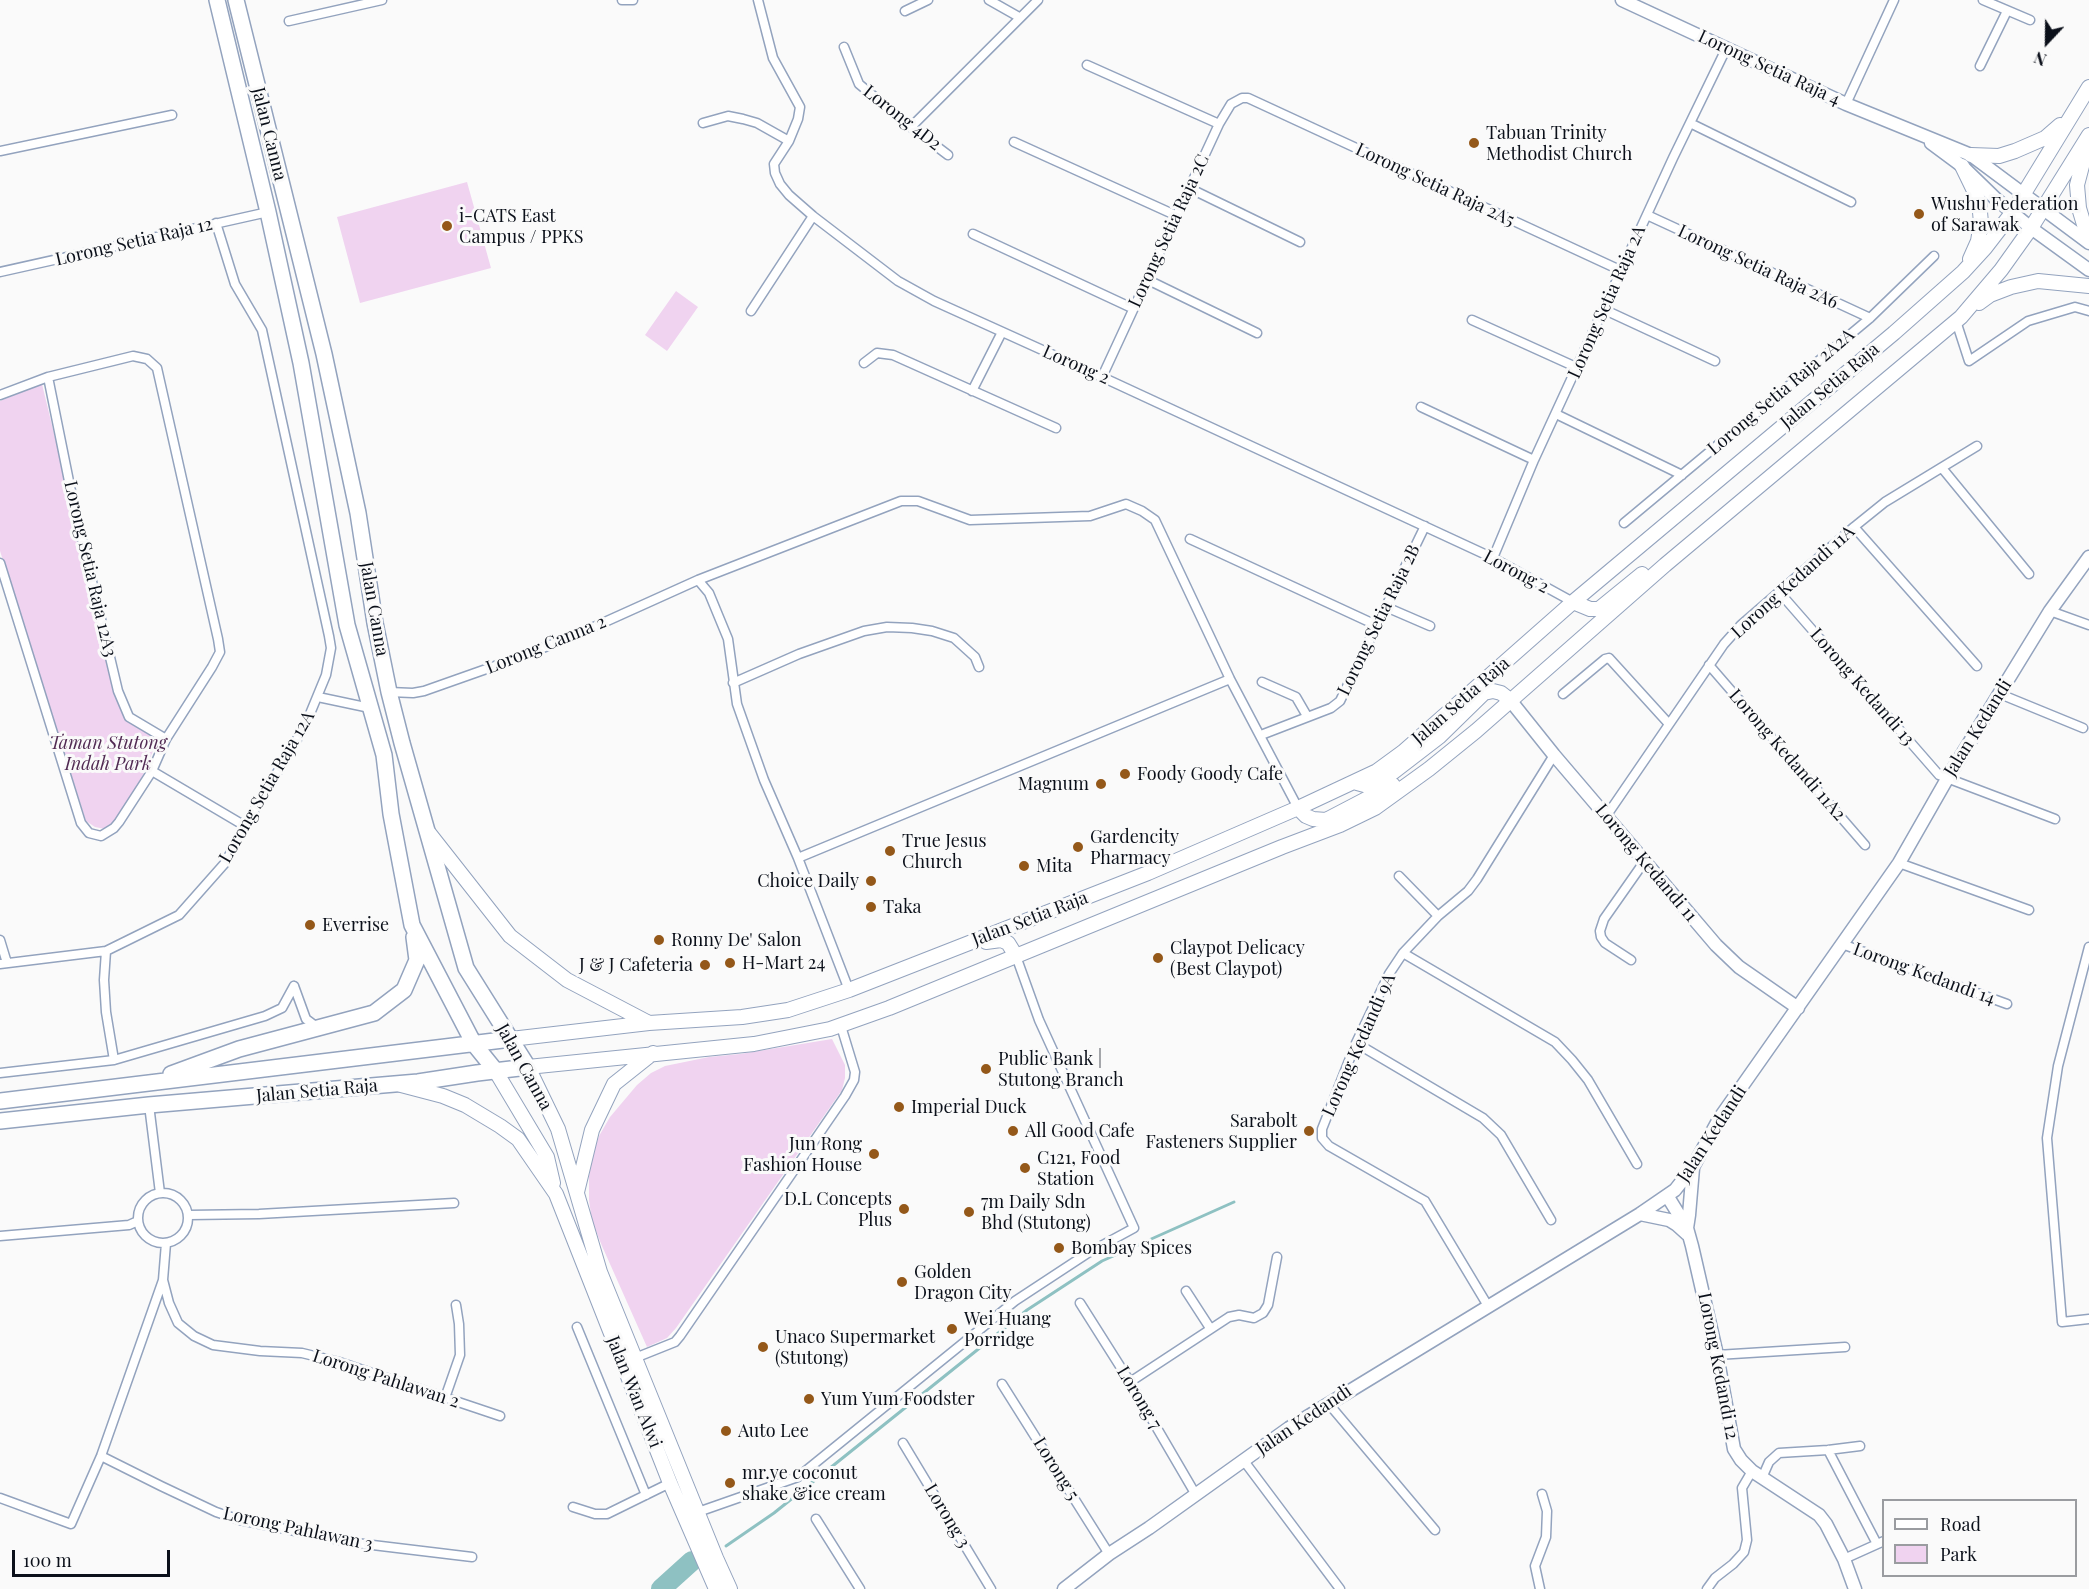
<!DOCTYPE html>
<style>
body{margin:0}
#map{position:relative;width:2089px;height:1589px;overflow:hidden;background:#fafafa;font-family:"Playfair Display",serif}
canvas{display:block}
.legend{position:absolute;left:1882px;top:1499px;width:195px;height:78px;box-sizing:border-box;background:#fafafa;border:2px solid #9a9ca0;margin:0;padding:8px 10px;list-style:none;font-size:18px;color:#0b101a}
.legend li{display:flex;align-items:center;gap:12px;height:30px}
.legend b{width:30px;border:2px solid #9a9ca0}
.north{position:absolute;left:2017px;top:12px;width:60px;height:60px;-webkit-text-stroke:4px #fafafa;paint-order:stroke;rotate:202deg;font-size:16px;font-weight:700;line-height:24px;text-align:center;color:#0b101a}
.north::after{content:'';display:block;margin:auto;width:21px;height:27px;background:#0b101a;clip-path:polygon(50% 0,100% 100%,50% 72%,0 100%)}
.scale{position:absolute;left:12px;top:1550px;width:158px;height:27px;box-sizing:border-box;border:3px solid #0b101a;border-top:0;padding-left:8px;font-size:18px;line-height:21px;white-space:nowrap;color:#0b101a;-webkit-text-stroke:4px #fafafa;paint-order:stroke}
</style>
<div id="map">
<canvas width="2089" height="1589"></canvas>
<ul class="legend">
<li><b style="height:8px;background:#fff"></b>Road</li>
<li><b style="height:16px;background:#f0d3f0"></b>Park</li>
</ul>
<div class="north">N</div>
<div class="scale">100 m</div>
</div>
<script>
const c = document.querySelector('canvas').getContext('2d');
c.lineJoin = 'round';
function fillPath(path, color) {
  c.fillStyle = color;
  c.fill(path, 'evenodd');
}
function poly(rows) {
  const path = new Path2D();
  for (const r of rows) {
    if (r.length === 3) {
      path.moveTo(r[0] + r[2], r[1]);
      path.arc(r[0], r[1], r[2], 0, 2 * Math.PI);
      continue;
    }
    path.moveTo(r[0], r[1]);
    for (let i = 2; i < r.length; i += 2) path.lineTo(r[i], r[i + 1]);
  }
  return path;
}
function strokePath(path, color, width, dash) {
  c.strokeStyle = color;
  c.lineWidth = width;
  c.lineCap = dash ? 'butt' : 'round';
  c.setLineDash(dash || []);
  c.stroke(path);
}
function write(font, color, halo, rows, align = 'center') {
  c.font = font + ' "Playfair Display",serif';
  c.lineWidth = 6;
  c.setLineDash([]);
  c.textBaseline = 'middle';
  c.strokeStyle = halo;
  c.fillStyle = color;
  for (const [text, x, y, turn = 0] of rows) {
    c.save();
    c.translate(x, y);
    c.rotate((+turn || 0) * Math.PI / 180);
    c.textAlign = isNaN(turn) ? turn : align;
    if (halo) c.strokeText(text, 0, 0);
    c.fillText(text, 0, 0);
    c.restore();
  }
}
fillPath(poly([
 [467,182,491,268,360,303,337,217],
 [676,291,698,307,667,351,645,335],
 [42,384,111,669,129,718,158,739,143,775,118,818,105,829,95,827,86,821,0,551,0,401],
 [832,1039,845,1065,845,1078,842,1090,676,1328,667,1338,647,1347,602,1246,592,1221,589,1200,589,1176,592,1157,599,1136,610,1117,637,1085,651,1073,665,1066,709,1057,740,1054]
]), '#f0d3f0');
strokePath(poly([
 [726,1546,774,1513,1027,1310,1102,1261,1234,1202]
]), '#8ec1c2', 3);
strokePath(poly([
 [661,1589,692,1561]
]), '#8ec1c2', 20);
const street = poly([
 [622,0,633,0],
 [758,0,773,58,800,107,798,119,789,141,774,164,775,173,780,184,789,195,813,216,898,281,934,301,1102,377,1493,558,1573,602],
 [989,0,1019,17],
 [1983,0,2030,20],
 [905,11,928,0],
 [289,21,382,0],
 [844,47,859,84,911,127,948,155],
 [1087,65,1219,124],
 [1980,66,2007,11],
 [1846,104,1894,0],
 [703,123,728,116,743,119,757,123,789,141],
 [1690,123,1851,202],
 [911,127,1038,0],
 [1014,142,1175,215],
 [0,151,172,115],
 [1189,188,1300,242],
 [1647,215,1870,318],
 [973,234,1132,308],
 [0,272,268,212],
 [1146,279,1257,333],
 [1605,310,1715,361],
 [751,311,813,216],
 [1472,320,1578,368],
 [1956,321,1969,361,2028,321,2075,307,2089,311],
 [864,363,877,353,893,355,1056,428],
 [48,377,73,501,118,691,129,717,166,739],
 [1102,377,1219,124,1231,104,1242,98,1248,98,1622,271],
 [972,391,1002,332],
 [0,395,48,377,133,356,147,359,157,368,218,639,220,652,212,667,166,739,152,771,119,822,114,828,101,836,89,833,81,823,0,563],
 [1421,407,1534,460],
 [1556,414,1682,475],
 [1942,468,2029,574],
 [1624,523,1870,318,1934,256],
 [1854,527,1977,666],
 [1190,539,1376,625],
 [1493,558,1534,460,1673,158,1726,49],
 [698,580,709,593,728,639,737,704,764,780,798,858,849,990],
 [1780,593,1939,775,2055,819],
 [1386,607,1430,626],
 [2050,611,2089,625],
 [1709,665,1865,845],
 [1262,682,1296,697,1307,716],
 [733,683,799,654,864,631,887,627,912,628,932,631,954,638,975,657,979,667],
 [389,692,413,693,424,691,509,661,576,635,698,580,901,501,918,501,970,520,1090,516,1126,504,1142,511,1155,520,1230,679,1298,808],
 [1563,694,1605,659,1609,658,1669,724],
 [2000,694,2083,728],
 [318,697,370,708],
 [1261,735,1331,708,1340,701,1425,526],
 [152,771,245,826],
 [1607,815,1724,644,1741,625,1854,527,1885,502,1977,446],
 [798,858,1230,679],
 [1899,863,2029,910],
 [1399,876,1438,916],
 [0,940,7,963],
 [1842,944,2007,1004],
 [2089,947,2058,1066,2047,1138,2062,1322,2089,1319],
 [106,951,104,980,106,1012,114,1060],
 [1403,953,1555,1042,1572,1060,1588,1080,1637,1164],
 [1631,960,1605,943,1601,937,1600,931,1604,919,1644,862],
 [0,964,106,951,179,915,225,863,245,826,305,726,326,675,331,648,329,636,262,330,235,284,216,223],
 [294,986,306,1019,318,1028],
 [1356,1043,1483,1118,1501,1135,1551,1220],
 [0,1073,114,1060,265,1016,282,1008,294,986],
 [149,1105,160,1193],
 [163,1218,25],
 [189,1215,259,1214,454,1203],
 [0,1236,129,1225,138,1221],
 [163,1280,169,1303,178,1323,194,1336,213,1345,260,1351,302,1353,339,1362,500,1416],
 [1186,1291,1210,1328],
 [1080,1303,1130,1382,1196,1495],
 [1488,1306,1425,1201,1329,1146,1322,1138,1322,1129,1356,1043,1389,974,1403,953,1438,916,1468,891,1477,879,1554,755],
 [577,1327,646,1495],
 [1717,1355,1845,1347],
 [635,1358,675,1342,680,1336,845,1096,854,1080,855,1072,841,1026],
 [1130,1382,1229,1317,1239,1315,1254,1318,1263,1313,1268,1305,1277,1257],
 [1002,1384,1109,1554],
 [445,1398,460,1355,459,1324,456,1305],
 [1328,1403,1435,1530],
 [903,1443,991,1589],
 [1828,1450,1877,1544],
 [101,1456,161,1486,216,1512,240,1520,356,1543,472,1557],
 [1244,1461,1340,1589],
 [1762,1478,1769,1462,1779,1453,1828,1450,1860,1446],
 [0,1498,71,1524,101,1456,163,1280,166,1243],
 [573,1507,595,1514,607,1514,670,1483],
 [698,1512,798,1477,1015,1301,1088,1253,1134,1228,1039,1020,1016,956],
 [816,1519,860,1589],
 [1844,1559,1884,1541],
 [1540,1589,1535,1566,1546,1537,1547,1511,1542,1494],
 [1707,1589,1715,1578,1733,1564,1744,1552,1747,1540,1742,1488,1752,1471]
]);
const secondary = poly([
 [1622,0,1846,104,1971,155,2089,243],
 [1931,143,1962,166,1996,199,2031,228,2089,270],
 [1510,700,1554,755,1716,945,1739,967,1798,1008],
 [1668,1197,1687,1228,1692,1246,1717,1355,1734,1449,1741,1460,1752,1471,1819,1515,1826,1524,1844,1559,1855,1589],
 [1640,1214,1669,1220,1677,1225,1687,1234],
 [1687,1228,1689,1215,1693,1168],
 [1064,1589,1109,1554,1149,1528,1289,1428,1640,1214,1675,1190,1693,1167,1719,1119,1899,863,1947,779,2050,611,2089,557]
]);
const primary = poly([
 [2087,147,2077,185,2079,208,2085,228,2089,234],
 [1971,155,1999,156,2015,151,2045,138,2060,125],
 [1962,166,1979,201,1981,223,1978,241,1970,259],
 [1979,303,1990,295,2011,287,2038,281,2089,286],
 [1573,602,1590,609,1599,609,1642,574],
 [1357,783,1368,786,1387,777,1439,737,1484,693,1493,691,1501,693,1510,700],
 [1298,808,1306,816,1313,819,1326,820,1393,785],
 [429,833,510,936,567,980,649,1023],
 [986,942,1001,940,1008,943,1016,956],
 [511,1039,649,1023,742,1017,788,1010,849,990,1148,873,1298,808,1377,771,1403,752,1573,602,1894,333,1963,272,1985,248,2012,213,2089,87],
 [495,1070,547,1157,553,1183],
 [401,1085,443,1096,465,1105,500,1126,518,1139,556,1194,670,1483,716,1589],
 [577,1192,592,1130,614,1084,653,1053],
 [730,1589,716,1558,600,1272,558,1129,528,1067,754,1044,830,1029,889,1008,1282,847,1340,825,1375,808,1429,769,1476,731,1665,565,1961,317,2001,270,2031,228,2089,135]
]);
const highway = poly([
 [217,0,268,212,301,363,347,625,384,755,391,814,412,925,474,1044,495,1070],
 [171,1074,239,1049,374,1013,404,990,417,960,414,937],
 [0,1101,511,1039],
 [0,1121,149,1105,418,1082,477,1073,528,1067,466,968,402,743,389,692,375,623,358,513,324,354,236,0]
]);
strokePath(street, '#93a3be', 11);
strokePath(secondary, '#93a3be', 15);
strokePath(primary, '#93a3be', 16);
strokePath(highway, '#93a3be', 18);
strokePath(street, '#fff', 8);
strokePath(secondary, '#fff', 12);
strokePath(primary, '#fff', 14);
strokePath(highway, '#fff', 15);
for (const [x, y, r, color] of [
 [1474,143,6,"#945819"],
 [1919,214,6,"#945819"],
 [447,226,6,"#945819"],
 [1125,774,6,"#945819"],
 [1101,784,6,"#945819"],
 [1078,847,6,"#945819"],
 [890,851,6,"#945819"],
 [1024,866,6,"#945819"],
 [871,881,6,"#945819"],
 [871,907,6,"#945819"],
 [310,925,6,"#945819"],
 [659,940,6,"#945819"],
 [1158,958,6,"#945819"],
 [730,963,6,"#945819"],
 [705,965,6,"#945819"],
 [986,1069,6,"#945819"],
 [899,1107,6,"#945819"],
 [1013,1131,6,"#945819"],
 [1309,1131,6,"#945819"],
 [874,1154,6,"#945819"],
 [1025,1168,6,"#945819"],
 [904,1209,6,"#945819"],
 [969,1212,6,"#945819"],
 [1059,1248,6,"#945819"],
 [902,1282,6,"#945819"],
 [952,1329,6,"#945819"],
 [763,1347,6,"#945819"],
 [809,1399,6,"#945819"],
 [726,1431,6,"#945819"],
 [730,1483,6,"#945819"]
]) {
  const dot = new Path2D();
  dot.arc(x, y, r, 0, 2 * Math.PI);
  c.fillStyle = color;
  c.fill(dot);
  strokePath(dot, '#fafafa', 2);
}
write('18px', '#0b101a', '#fafafa', [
 ["Lorong Setia Raja 4",1769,68,25],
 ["Lorong 4D2",902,118,38],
 ["Jalan Canna",269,134,76],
 ["Lorong Setia Raja 2A5",1435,185,25],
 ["Lorong Setia Raja 2C",1169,231,-65],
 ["Lorong Setia Raja 12",134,242,-13],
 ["Lorong Setia Raja 2A6",1758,267,25],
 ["Lorong Setia Raja 2A",1607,302,-66],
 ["Lorong 2",1076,365,24],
 ["Jalan Setia Raja",1830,386,-40],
 ["Lorong Setia Raja 2A2A",1781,392,-40],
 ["Lorong Setia Raja 12A3",90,569,77],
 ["Lorong 2",1516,572,28],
 ["Lorong Kedandi 11A",1793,582,-42],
 ["Jalan Canna",374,609,80],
 ["Lorong Setia Raja 2B",1379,620,-64],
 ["Lorong Canna 2",546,645,-22],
 ["Lorong Kedandi 13",1862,687,49],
 ["Jalan Setia Raja",1461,701,-41],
 ["Jalan Kedandi",1978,728,-58],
 ["Lorong Kedandi 11A2",1787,755,49],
 ["Lorong Setia Raja 12A",267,787,-60],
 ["Lorong Kedandi 11",1646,863,50],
 ["Jalan Setia Raja",1030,919,-21],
 ["Lorong Kedandi 14",1924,974,20],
 ["Lorong Kedandi 9A",1359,1045,-66],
 ["Jalan Canna",524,1067,61],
 ["Jalan Setia Raja",317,1091,-5],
 ["Jalan Kedandi",1712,1134,-57],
 ["Lorong Kedandi 12",1718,1366,79],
 ["Lorong Pahlawan 2",386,1379,18],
 ["Jalan Wan Alwi",634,1392,68],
 ["Lorong 7",1139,1398,59],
 ["Jalan Kedandi",1304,1420,-34],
 ["Lorong 5",1056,1469,58],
 ["Lorong 3",947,1516,59],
 ["Lorong Pahlawan 3",298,1529,12]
]);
write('18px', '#0b101a', '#fafafa', [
 ["Tabuan Trinity",1486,133],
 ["Methodist Church",1486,154],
 ["Wushu Federation",1931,204],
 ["of Sarawak",1931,225],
 ["i-CATS East",459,216],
 ["Campus / PPKS",459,237],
 ["Foody Goody Cafe",1137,774],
 ["Magnum",1089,784,"right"],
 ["Gardencity",1090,837],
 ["Pharmacy",1090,858],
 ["True Jesus",902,841],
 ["Church",902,862],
 ["Mita",1036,866],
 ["Choice Daily",859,881,"right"],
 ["Taka",883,907],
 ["Everrise",322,925],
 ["Ronny De' Salon",671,940],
 ["Claypot Delicacy",1170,948],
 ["(Best Claypot)",1170,969],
 ["H-Mart 24",742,963],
 ["J & J Cafeteria",693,965,"right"],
 ["Public Bank |",998,1059],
 ["Stutong Branch",998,1080],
 ["Imperial Duck",911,1107],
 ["Sarabolt",1297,1121,"right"],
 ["Fasteners Supplier",1297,1142,"right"],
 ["All Good Cafe",1025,1131],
 ["Jun Rong",862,1144,"right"],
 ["Fashion House",862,1165,"right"],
 ["C121, Food",1037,1158],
 ["Station",1037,1179],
 ["D.L Concepts",892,1199,"right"],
 ["Plus",892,1220,"right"],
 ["7m Daily Sdn",981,1202],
 ["Bhd (Stutong)",981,1223],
 ["Bombay Spices",1071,1248],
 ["Golden",914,1272],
 ["Dragon City",914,1293],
 ["Wei Huang",964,1319],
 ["Porridge",964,1340],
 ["Unaco Supermarket",775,1337],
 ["(Stutong)",775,1358],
 ["Yum Yum Foodster",821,1399],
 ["Auto Lee",738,1431],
 ["mr.ye coconut",742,1473],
 ["shake &ice cream",742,1494]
], 'left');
write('italic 18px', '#512a53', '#fafafa', [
 ["Taman Stutong",108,743],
 ["Indah Park",108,764]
]);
</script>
